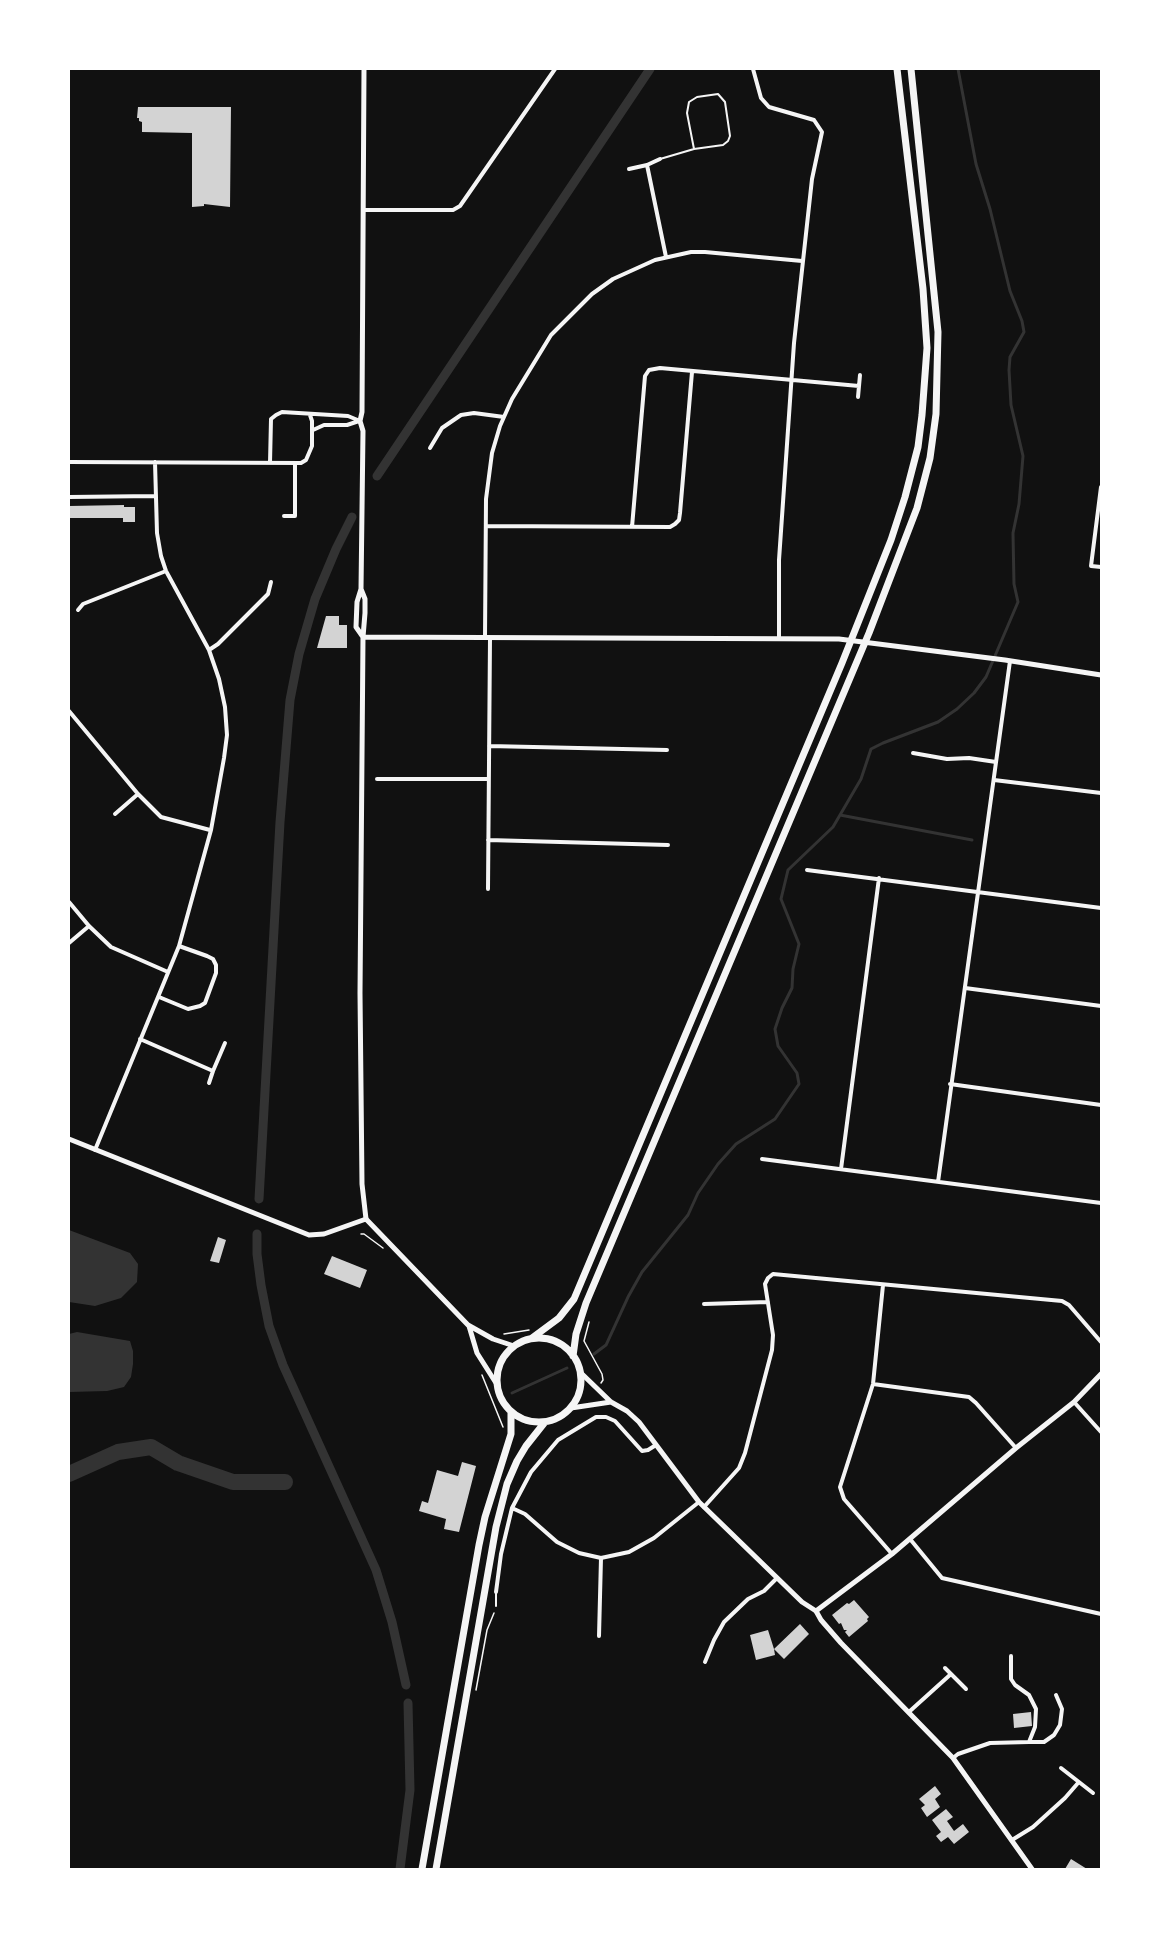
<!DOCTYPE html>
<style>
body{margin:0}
#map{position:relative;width:1170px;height:1938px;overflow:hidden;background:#111;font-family:Inter,sans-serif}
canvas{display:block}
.frame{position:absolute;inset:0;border:70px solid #fff;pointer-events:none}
</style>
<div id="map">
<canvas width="1170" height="1938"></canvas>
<div class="frame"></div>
</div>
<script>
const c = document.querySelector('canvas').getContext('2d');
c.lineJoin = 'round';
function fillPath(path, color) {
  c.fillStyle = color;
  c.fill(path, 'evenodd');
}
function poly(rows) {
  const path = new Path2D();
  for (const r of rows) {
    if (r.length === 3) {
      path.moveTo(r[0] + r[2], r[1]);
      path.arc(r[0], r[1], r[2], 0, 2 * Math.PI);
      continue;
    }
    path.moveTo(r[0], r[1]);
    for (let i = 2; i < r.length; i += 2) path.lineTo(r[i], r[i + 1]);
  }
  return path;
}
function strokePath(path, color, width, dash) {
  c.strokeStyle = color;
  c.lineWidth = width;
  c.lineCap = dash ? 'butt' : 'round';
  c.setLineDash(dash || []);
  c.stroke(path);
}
fillPath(poly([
 [69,1230,130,1253,138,1264,137,1282,121,1298,95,1306,69,1302],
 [77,1332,130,1341,133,1351,133,1364,131,1377,124,1387,107,1391,69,1392,69,1334]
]), '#333');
strokePath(poly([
 [840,815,972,840],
 [594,1354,606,1345,628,1297,642,1272,688,1215,698,1193,718,1164,736,1144,775,1119,799,1084,797,1073,778,1046,775,1029,782,1008,792,988,793,969,799,944,781,899,788,870,833,827,861,779,871,749,883,743,938,722,957,709,974,693,986,677,1018,602,1014,584,1013,533,1019,504,1023,456,1011,405,1009,370,1010,357,1024,332,1022,321,1010,291,990,209,976,164,958,69],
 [512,1393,567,1368]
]), '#333', 3);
strokePath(poly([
 [377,476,650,69],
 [259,1199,280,822,290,700,299,654,315,599,336,549,352,517],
 [257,1234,257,1254,261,1285,269,1326,283,1365,376,1570,392,1622,406,1685],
 [400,1869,410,1790,408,1703]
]), '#333', 9);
strokePath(poly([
 [69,1474,118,1452,151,1447,178,1463,233,1482,285,1482]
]), '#333', 16);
fillPath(poly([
 [138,107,231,107,230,207,204,204,204,206,192,207,192,133,142,132,142,122,139,121,139,118,137,118],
 [124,505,124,507,135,507,135,522,123,522,123,518,69,518,69,506],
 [326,616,339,616,339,625,347,625,347,648,317,648],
 [218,1237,226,1240,219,1263,210,1261],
 [332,1256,367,1270,360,1288,324,1274],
 [462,1462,476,1466,459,1532,444,1529,446,1519,419,1511,422,1501,428,1503,437,1470,458,1476],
 [854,1600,869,1617,867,1619,868,1621,849,1637,845,1632,847,1630,844,1630,841,1623,839,1624,832,1615,847,1603,849,1604],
 [800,1624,809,1634,784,1659,774,1649,775,1655,756,1660,750,1635,768,1630,774,1649],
 [1031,1712,1032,1726,1014,1728,1013,1714],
 [935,1786,941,1794,935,1799,940,1807,927,1817,921,1808,925,1805,919,1799],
 [946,1809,953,1817,947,1821,954,1831,963,1824,969,1832,954,1844,948,1837,941,1842,936,1836,941,1832,932,1820],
 [1071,1859,1087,1869,1065,1869]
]), '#d3d3d3');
strokePath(poly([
 [361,1234,364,1234,383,1248],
 [589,1322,584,1341,602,1374,603,1380,601,1383],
 [504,1334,529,1330],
 [482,1375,503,1427],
 [476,1690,487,1630,494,1613]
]), '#f5f5f5', 1.5);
strokePath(poly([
 [660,159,694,149,723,145,728,141,730,136,725,102,718,94,697,97,689,102,687,113,694,149],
 [496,1592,496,1606]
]), '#f5f5f5', 2);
strokePath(poly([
 [753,69,761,98,769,107,814,120,822,132,812,179,794,343,779,560,779,639],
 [647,165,666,257],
 [629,169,647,165,660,159],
 [364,210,453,210,460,206,555,69],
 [858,397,860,375],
 [313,430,324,425,347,425,359,421],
 [430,448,442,428,461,415,474,413,504,417],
 [69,462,301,463,306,460,312,446,312,421,310,415],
 [270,463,271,419,276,415,282,412,348,416,360,421],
 [1101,487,1091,566,1101,567],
 [69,497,155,496],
 [284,516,295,516,295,463],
 [486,526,670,527,675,524,679,520,680,513,692,372],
 [632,527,645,376,649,370,660,368,859,386],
 [78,610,83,604,166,571],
 [485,637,486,499,492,453,500,426,512,399,551,335,592,294,613,279,655,260,691,252,705,252,802,261],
 [209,650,218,644,268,594,271,582],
 [69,711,138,794,161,817,210,830],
 [489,746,667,750],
 [913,753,947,759,969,758,996,762],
 [377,779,488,779],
 [994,780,1101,793],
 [115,814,138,794],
 [488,840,668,845],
 [807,870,1101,908],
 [488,889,490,638],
 [69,902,89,926,111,947,168,972],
 [69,943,89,926],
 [965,988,1101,1006],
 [159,997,188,1009,200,1006,205,1003,216,973,216,965,213,959,207,956,179,946],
 [140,1039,213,1071,225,1043],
 [209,1083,213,1071],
 [950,1084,1101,1105],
 [95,1150,179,946,211,830,224,758,227,735,225,707,219,679,209,650,166,571,161,556,157,533,155,462],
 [762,1159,1101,1203],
 [841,1169,879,878],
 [938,1182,1010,661],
 [883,1285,873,1384,840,1487,844,1499,892,1554],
 [704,1304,768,1302],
 [873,1384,969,1397,976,1403,1016,1448],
 [1074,1402,1101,1432],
 [704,1507,739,1468,745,1453,772,1350,773,1335,765,1284,768,1278,773,1274,1062,1301,1069,1305,1101,1342],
 [512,1508,525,1514,557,1542,579,1553,601,1558,629,1552,654,1538,699,1502],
 [910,1539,942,1578,1101,1614],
 [496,1592,501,1554,512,1508,531,1472,558,1440,596,1417,606,1417,615,1421,642,1451,648,1450,656,1445],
 [599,1636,601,1558],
 [705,1662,714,1640,724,1622,748,1599,764,1591,777,1578],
 [945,1668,951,1674],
 [910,1711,951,1674,966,1689],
 [1029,1742,1044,1742,1054,1735,1060,1725,1062,1709,1056,1695],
 [953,1758,958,1754,990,1743,1029,1742,1035,1727,1036,1709,1029,1695,1015,1685,1011,1679,1011,1656],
 [1061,1768,1093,1793],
 [1012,1840,1033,1827,1065,1798,1078,1783]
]), '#f5f5f5', 4);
strokePath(poly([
 [364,69,362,412,360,421,363,431,361,589,365,599,365,613,363,637,360,993,362,1184,366,1219],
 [361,589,357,602,356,627,363,637],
 [363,637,839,639,1005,660,1101,675],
 [816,1611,892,1554,1016,1448,1074,1402,1101,1374]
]), '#f5f5f5', 5);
strokePath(poly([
 [69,1139,309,1235,324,1234,366,1219,468,1325,493,1339,514,1346],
 [469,1326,477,1353,496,1383],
 [581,1373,611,1402,627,1411,639,1422,699,1502,802,1602,816,1611,821,1620,841,1643,953,1758,1032,1869],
 [571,1408,611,1402]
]), '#f5f5f5', 5);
strokePath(poly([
 [539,1380,42],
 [532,1338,559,1318,574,1299,842,663,891,540,905,497,918,447,922,415,927,348,923,289,897,69],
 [573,1356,576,1334,586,1303,869,633,917,508,930,458,936,414,938,332,911,69],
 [422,1869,479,1545,485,1517,511,1434,511,1412],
 [436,1869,496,1527,507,1484,517,1461,526,1446,545,1422]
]), '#f5f5f5', 7);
</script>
